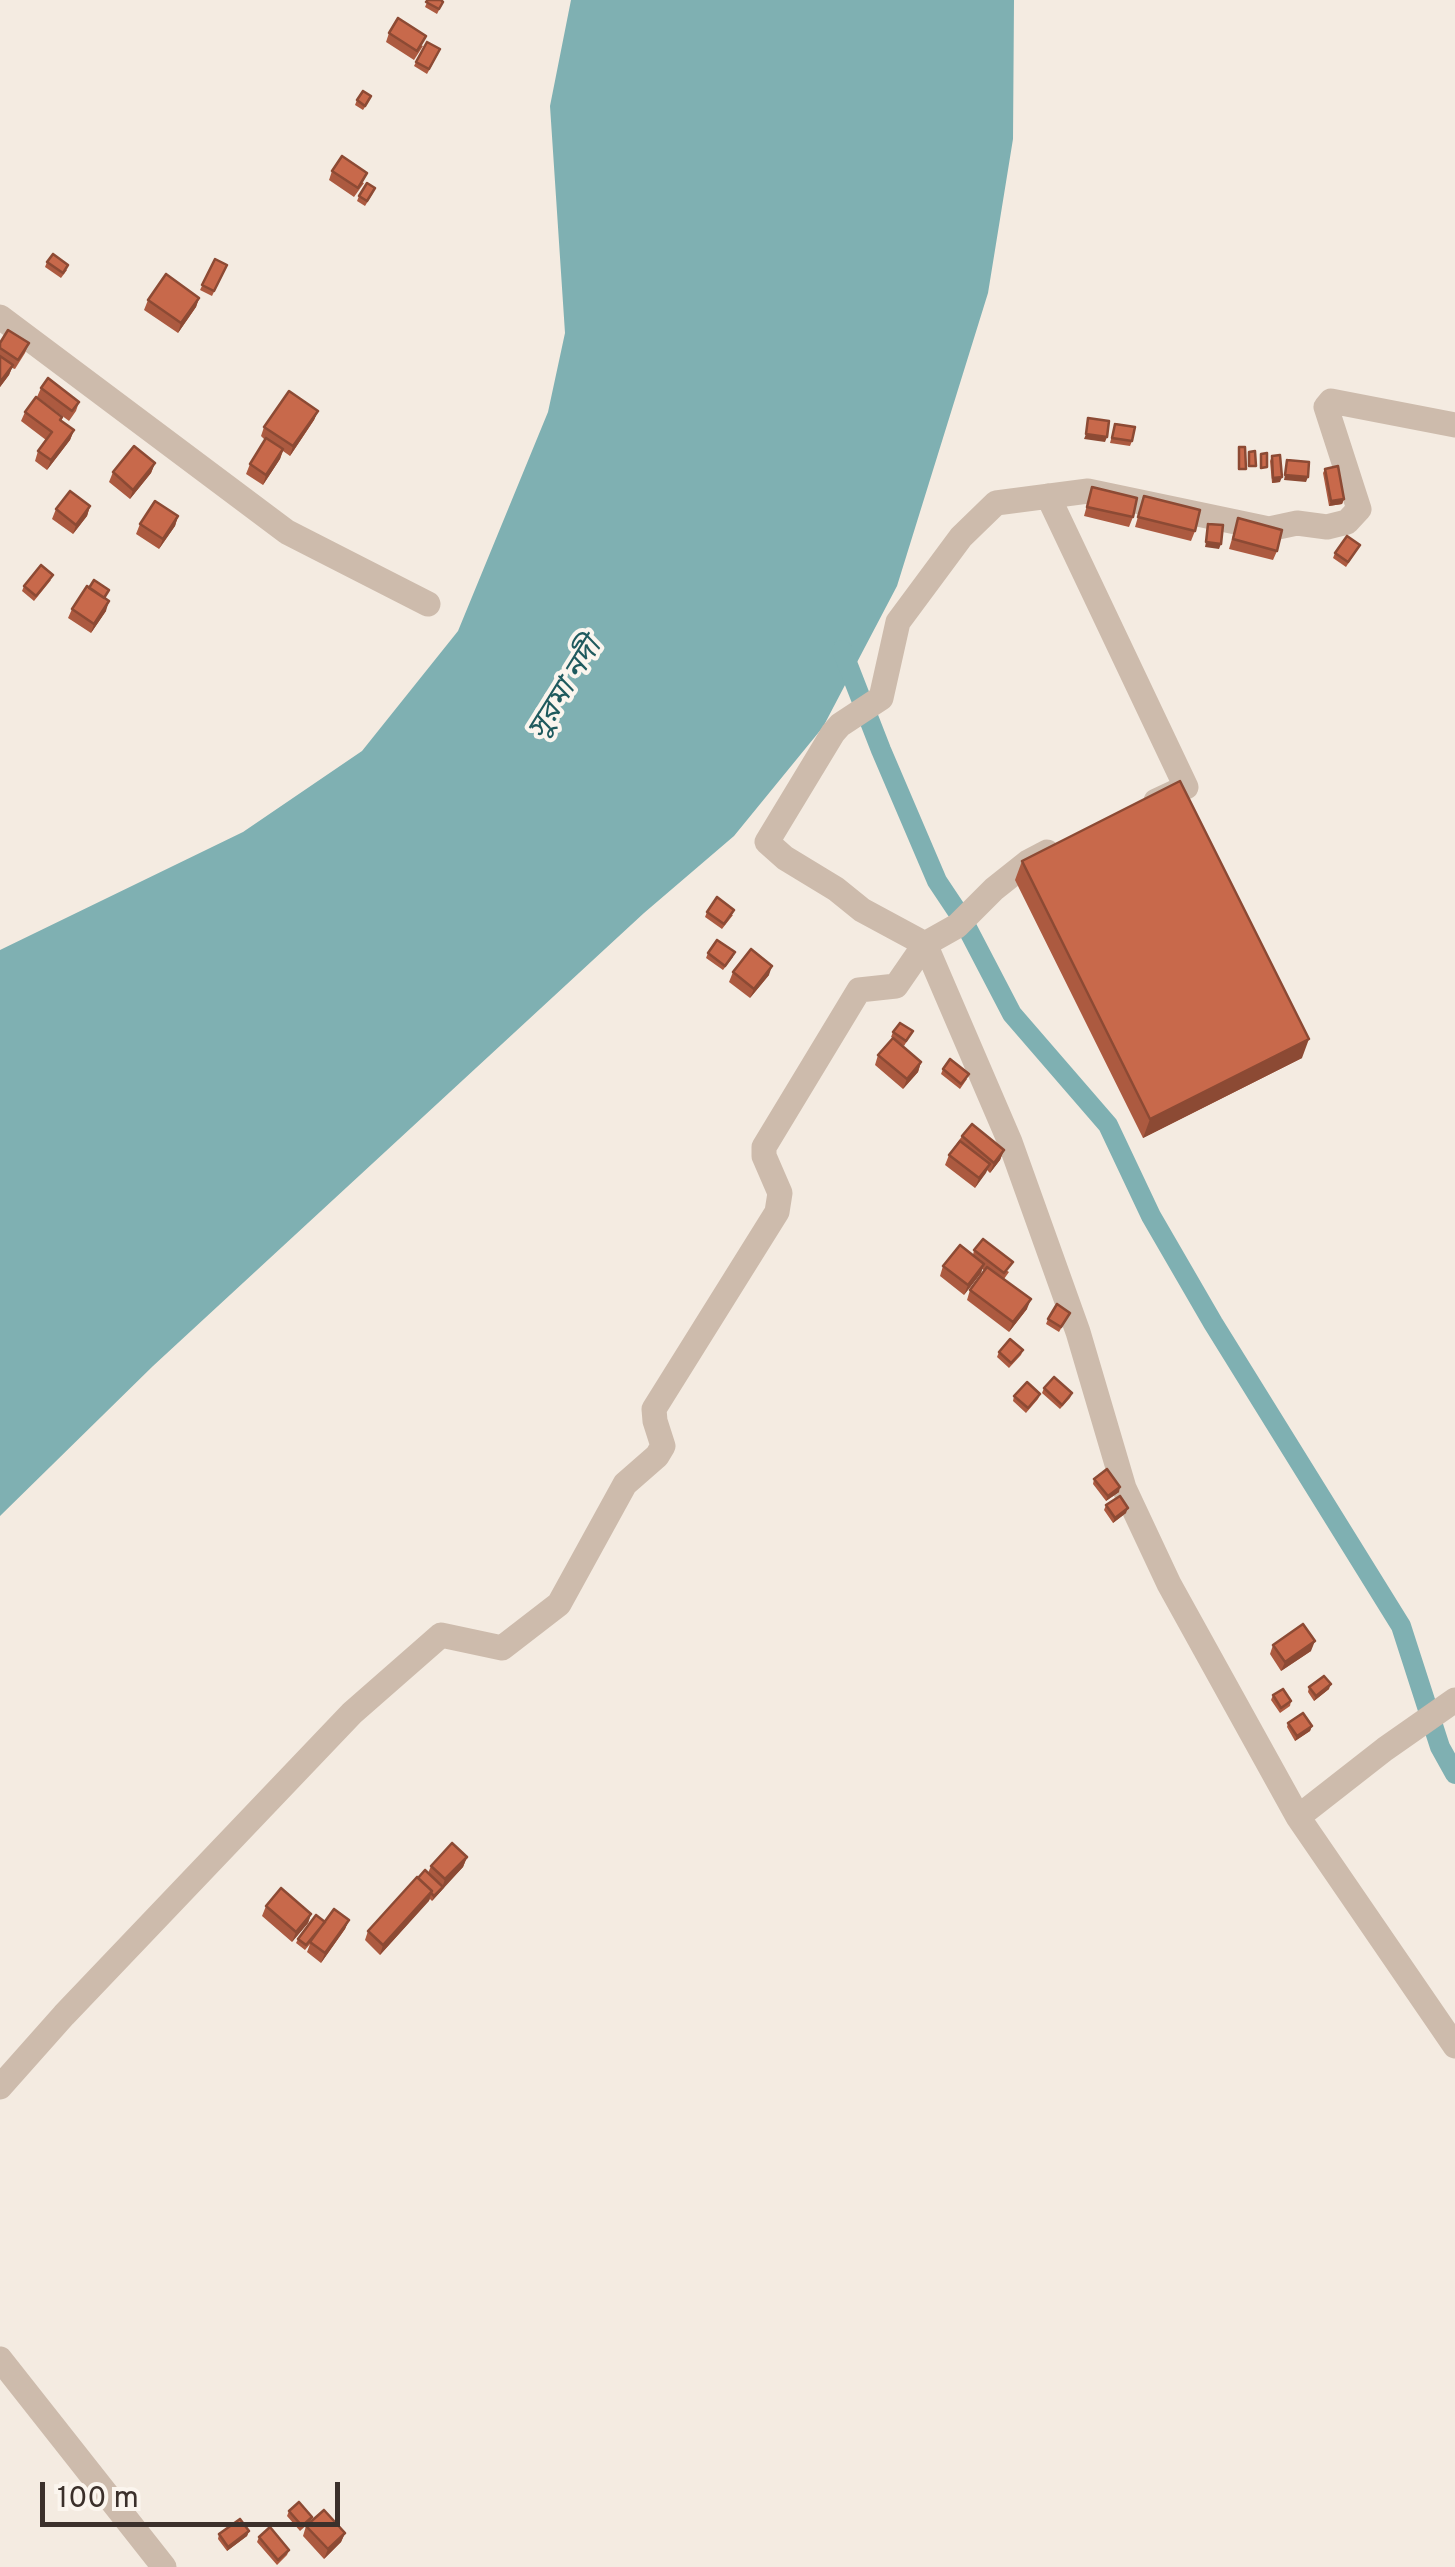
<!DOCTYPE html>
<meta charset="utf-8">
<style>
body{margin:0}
#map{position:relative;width:1455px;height:2567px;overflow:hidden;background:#f4ebe1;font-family:Overpass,sans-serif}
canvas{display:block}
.scale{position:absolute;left:40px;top:2482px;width:300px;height:45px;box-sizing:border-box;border:5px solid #3b302b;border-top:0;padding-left:12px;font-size:30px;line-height:35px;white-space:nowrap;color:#3b302b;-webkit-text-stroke:8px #fbf5ee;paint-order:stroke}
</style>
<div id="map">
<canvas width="1455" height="2567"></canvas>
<div class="scale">100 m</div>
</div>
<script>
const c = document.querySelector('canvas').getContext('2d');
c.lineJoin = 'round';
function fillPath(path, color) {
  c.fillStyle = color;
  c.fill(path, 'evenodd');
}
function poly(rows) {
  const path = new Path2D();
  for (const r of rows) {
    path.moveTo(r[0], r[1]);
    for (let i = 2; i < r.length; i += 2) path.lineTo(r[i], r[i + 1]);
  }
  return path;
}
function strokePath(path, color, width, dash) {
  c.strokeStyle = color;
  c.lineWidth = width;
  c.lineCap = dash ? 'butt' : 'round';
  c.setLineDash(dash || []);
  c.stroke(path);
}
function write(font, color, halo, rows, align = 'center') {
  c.font = font + ' Overpass,"Noto Sans Bengali",sans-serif';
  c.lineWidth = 8;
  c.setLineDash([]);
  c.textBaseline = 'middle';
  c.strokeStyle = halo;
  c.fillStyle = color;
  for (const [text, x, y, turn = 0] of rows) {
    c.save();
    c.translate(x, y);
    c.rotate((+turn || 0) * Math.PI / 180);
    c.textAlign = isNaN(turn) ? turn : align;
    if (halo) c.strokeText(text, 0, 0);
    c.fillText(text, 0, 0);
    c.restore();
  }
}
fillPath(poly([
 [571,0,1014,0,1013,139,988,293,897,586,823,727,734,836,644,913,153,1366,0,1516,0,950,243,832,362,751,458,631,548,412,565,333,550,106]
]), '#7fb0b2');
strokePath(poly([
 [842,650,881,750,937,881,963,920,1012,1014,1108,1125,1151,1216,1213,1323,1401,1626,1440,1747,1455,1774]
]), '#7fb0b2', 20);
strokePath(poly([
 [0,317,287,532,428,604],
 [1455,425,1331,401,1326,407,1359,509,1347,522,1327,527,1297,523,1269,529,1088,491,996,503,961,537,898,622,881,698,840,725,833,733,767,842,785,858,836,889,862,910,925,944,1010,1142,1078,1332,1124,1488,1169,1584,1298,1817,1455,2046],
 [1048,496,1186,787,1156,801],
 [1298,1817,1385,1749,1455,1700],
 [0,2087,64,2015,352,1713,441,1635,502,1648,559,1604,625,1484,657,1456,663,1446,655,1421,654,1409,777,1212,780,1193,764,1156,764,1147,859,990,896,986,925,944,957,926,994,889,1028,862,1047,852],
 [0,2359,164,2567]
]), '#cdbbac', 25);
fillPath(poly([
 [428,0,443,2,437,14,425,7],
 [389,33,423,46,414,60,386,42],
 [438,54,427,74,414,66,416,62],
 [357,100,369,101,363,110,355,105],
 [332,171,364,183,354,197,329,180],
 [373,193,365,206,357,201,359,196],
 [215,259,227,265,212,296,200,290],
 [47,262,67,270,61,278,45,267],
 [199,298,196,307,178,333,144,310,148,300],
 [0,343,29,343,25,353,15,369,12,368,9,375,0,387],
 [41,388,79,402,76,411,69,421,37,397],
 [318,411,314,420,290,456,283,451,280,459,263,485,246,474,250,464,265,440,261,436,264,427],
 [25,412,62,417,61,421,74,430,70,440,47,470,35,461,38,451,46,440,21,421],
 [1115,424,1132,441,1130,446,1110,443],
 [1272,456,1280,482,1272,483,1270,461],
 [155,463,151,473,130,499,109,482,113,472],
 [1325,469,1344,499,1342,504,1329,506,1323,473],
 [1092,487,1133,517,1129,527,1084,516],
 [1144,496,1195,531,1191,541,1135,527],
 [90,506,87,516,73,534,52,519,56,509],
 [178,516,175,526,159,549,136,534,140,524],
 [1238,518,1277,551,1273,560,1229,549],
 [1360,545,1346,567,1333,558,1335,553],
 [51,580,34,601,22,591,24,586],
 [89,588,109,590,105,598,106,611,91,633,68,618,72,609],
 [1022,861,1302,1058,1143,1138,1015,880],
 [707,912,733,915,722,929,705,917],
 [708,953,733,957,723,970,706,958],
 [733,972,769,975,750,998,729,982],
 [913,1031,904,1046,894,1040,921,1062,918,1072,903,1089,875,1065,878,1055,893,1038,891,1037,893,1032],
 [943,1069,967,1079,960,1089,941,1074],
 [962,1136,1004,1150,1000,1160,990,1173,987,1170,975,1188,945,1165,949,1155],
 [974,1250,1009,1272,1004,1279,1027,1309,1009,1332,967,1300,970,1290,985,1271,982,1269,981,1273,964,1295,940,1276,943,1266,973,1255],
 [1070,1313,1059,1332,1046,1324,1048,1319],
 [1023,1350,1021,1355,1009,1368,997,1357,999,1352],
 [1044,1388,1072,1393,1070,1398,1060,1409,1042,1393],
 [1040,1394,1038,1399,1026,1413,1013,1401,1014,1396],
 [1094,1479,1119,1492,1106,1501,1093,1484],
 [1106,1505,1126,1513,1113,1523,1104,1510],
 [1273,1645,1311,1651,1281,1671,1270,1654],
 [1309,1687,1329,1689,1314,1701,1308,1692],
 [1273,1695,1291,1701,1290,1706,1280,1713,1271,1700],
 [1288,1723,1312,1726,1310,1731,1295,1741,1287,1727],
 [467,1857,463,1867,443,1888,441,1891,432,1901,430,1899,380,1955,365,1940,368,1931,428,1873,431,1866],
 [266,1906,311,1914,308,1923,292,1942,262,1916],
 [349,1920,345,1929,321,1963,307,1952,310,1944,305,1950,296,1943,298,1939,325,1922],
 [289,2511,312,2517,310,2522,300,2531,287,2516],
 [306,2526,345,2533,341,2542,324,2559,303,2536],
 [249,2531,247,2536,227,2551,218,2539,219,2534],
 [259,2537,289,2550,287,2555,277,2565,257,2542]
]), '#ac5a40');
fillPath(poly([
 [199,298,196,307,178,333,181,323],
 [13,365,9,375,0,387,0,382],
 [318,411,314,420,290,456,293,446],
 [74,430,70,440,47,470,51,460],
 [1086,434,1107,437,1105,442,1084,439],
 [283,449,280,459,263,485,266,475],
 [155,463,151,473,130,499,133,490],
 [1285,475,1308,477,1306,482,1284,480],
 [1282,477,1280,482,1272,483,1273,478],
 [1344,499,1342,504,1329,506,1331,501],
 [90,506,87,516,73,534,76,525],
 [178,516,175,526,159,549,163,539],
 [1206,542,1221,544,1219,549,1205,547],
 [109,601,106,611,91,633,94,624],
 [772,966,769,975,750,998,754,989],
 [1309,1039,1302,1058,1143,1138,1150,1119],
 [921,1062,918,1072,903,1089,907,1079],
 [1004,1150,1000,1160,990,1173,994,1163],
 [990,1164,986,1173,975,1188,979,1178],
 [984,1264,981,1273,964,1295,968,1285],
 [1031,1299,1027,1309,1009,1332,1013,1322],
 [1120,1487,1119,1492,1106,1501,1108,1496],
 [1128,1508,1126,1513,1113,1523,1115,1518],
 [1315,1641,1311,1651,1281,1671,1285,1662],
 [1331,1684,1329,1689,1314,1701,1316,1696],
 [1312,1726,1310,1731,1295,1741,1297,1736],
 [467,1857,463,1867,432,1901,434,1896,442,1888,445,1879],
 [432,1891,429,1901,380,1955,383,1945],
 [311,1914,308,1923,292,1942,296,1932],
 [349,1920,345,1929,321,1963,325,1953],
 [249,2531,247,2536,227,2551,228,2547],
 [345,2533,341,2542,324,2559,328,2549]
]), '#8c4a34');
const building = poly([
 [428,0,441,0,443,2,439,9,426,2,428,0],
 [398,18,426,36,417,51,389,33,398,18],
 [427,42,440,49,429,69,416,62,427,42],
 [363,91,371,96,365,106,357,100,363,91],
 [342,156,367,173,358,188,332,171,342,156],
 [367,183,375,188,367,201,359,196,367,183],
 [53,254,68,265,63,273,47,262,53,254],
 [215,259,227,265,214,291,202,285,215,259],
 [166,274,199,298,181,323,148,300,166,274],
 [8,330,29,343,18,360,0,348,0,343,8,330],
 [0,356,13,365,0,382,0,356],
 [48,378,79,402,72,411,41,388,48,378],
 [289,391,318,411,293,446,264,427,289,391],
 [36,397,62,417,60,420,74,430,51,460,38,451,52,432,25,412,36,397],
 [1088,418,1109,421,1107,437,1086,434,1088,418],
 [1115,424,1135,427,1132,441,1112,438,1115,424],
 [266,438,283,449,266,475,250,464,266,438],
 [134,446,155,463,133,490,113,472,134,446],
 [1239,447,1245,447,1246,469,1239,469,1239,447],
 [1255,451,1256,466,1249,466,1249,452,1255,451],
 [1267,453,1267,467,1261,468,1261,454,1267,453],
 [1280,455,1282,477,1273,478,1272,456,1280,455],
 [1287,460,1309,462,1308,477,1285,475,1287,460],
 [1338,466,1344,499,1331,501,1325,469,1338,466],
 [1092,487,1137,498,1133,517,1087,507,1092,487],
 [70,491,90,506,76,525,56,509,70,491],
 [1144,496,1200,510,1195,531,1138,517,1144,496],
 [155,501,178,516,163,539,140,524,155,501],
 [1238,518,1282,530,1277,551,1233,539,1238,518],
 [1208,524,1223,525,1221,544,1206,542,1208,524],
 [1347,536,1360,545,1348,562,1335,553,1347,536],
 [41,565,53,575,36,596,24,586,41,565],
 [94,580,109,590,104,598,89,588,94,580],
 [87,586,109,601,94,624,72,609,87,586],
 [1180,781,1309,1039,1150,1119,1022,861,1180,781],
 [717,897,734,910,724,924,707,912,717,897],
 [717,940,735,952,725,966,708,953,717,940],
 [751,949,772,966,754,989,733,972,751,949],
 [900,1023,913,1031,906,1041,893,1032,900,1023],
 [893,1038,921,1062,907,1079,878,1055,893,1038],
 [950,1059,969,1074,961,1084,943,1069,950,1059],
 [972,1124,1004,1150,994,1163,962,1136,972,1124],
 [960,1141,990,1164,979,1178,949,1155,960,1141],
 [983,1239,1013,1262,1004,1273,974,1250,983,1239],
 [960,1245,984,1264,968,1285,943,1266,960,1245],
 [987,1267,1031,1299,1013,1322,970,1290,987,1267],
 [1057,1304,1070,1313,1061,1327,1048,1319,1057,1304],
 [1010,1339,1023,1350,1011,1363,999,1352,1010,1339],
 [1054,1377,1072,1393,1062,1405,1044,1388,1054,1377],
 [1027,1382,1040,1394,1028,1408,1014,1396,1027,1382],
 [1107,1469,1120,1487,1108,1496,1094,1479,1107,1469],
 [1120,1496,1128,1508,1115,1518,1106,1505,1120,1496],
 [1303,1624,1315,1641,1285,1662,1273,1645,1303,1624],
 [1324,1676,1331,1684,1316,1696,1309,1687,1324,1676],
 [1283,1689,1291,1701,1281,1708,1273,1695,1283,1689],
 [1303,1713,1312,1726,1297,1736,1288,1723,1303,1713],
 [452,1843,467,1857,445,1879,431,1866,452,1843],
 [425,1870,443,1887,434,1896,431,1893,432,1891,418,1878,425,1870],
 [417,1877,432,1891,383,1945,368,1931,417,1877],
 [281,1888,311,1914,296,1932,266,1906,281,1888],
 [334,1909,349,1920,325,1953,310,1942,334,1909],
 [316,1915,325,1922,306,1945,298,1939,316,1915],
 [299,2502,312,2517,302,2526,289,2511,299,2502],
 [324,2510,345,2533,328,2549,306,2526,324,2510],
 [240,2519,249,2531,228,2547,219,2534,240,2519],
 [270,2527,289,2550,278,2560,259,2537,270,2527]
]);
fillPath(building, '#c8694b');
strokePath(building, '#8c4a34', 2.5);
write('italic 30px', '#1f5a5e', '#fbf5ee', [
 ["সুরমা নদী",567,690,-58]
]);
</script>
